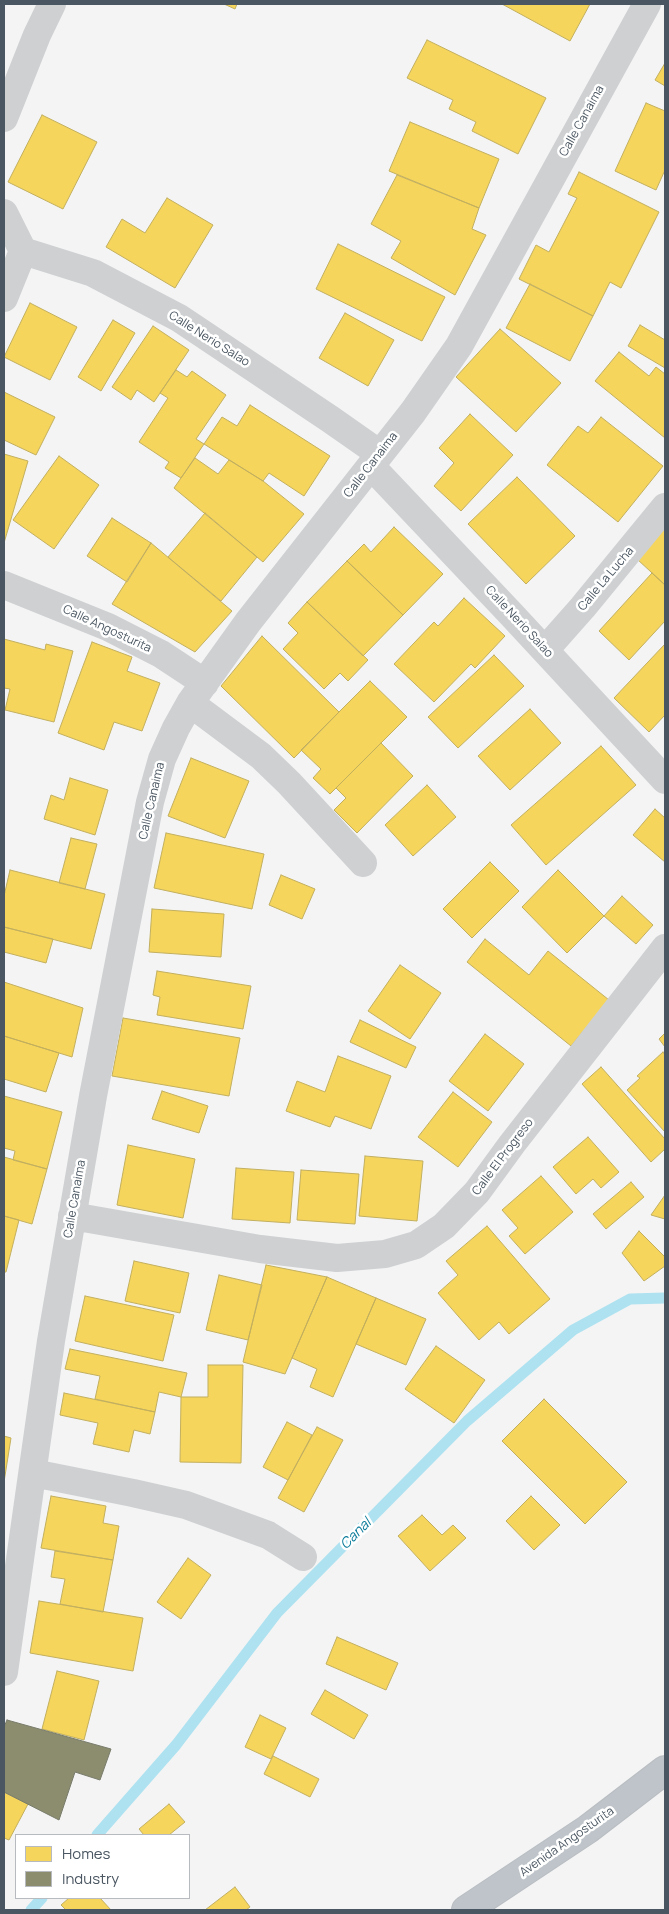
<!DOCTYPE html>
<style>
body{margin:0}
#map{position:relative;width:669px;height:1914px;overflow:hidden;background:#f4f4f4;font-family:Manrope,sans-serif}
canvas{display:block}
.frame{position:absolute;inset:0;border:5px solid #4a5661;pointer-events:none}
.legend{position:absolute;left:15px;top:1834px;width:175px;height:65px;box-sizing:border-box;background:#fff;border:1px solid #b7bbc0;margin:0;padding:6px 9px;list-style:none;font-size:15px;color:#4a5661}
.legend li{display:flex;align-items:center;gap:10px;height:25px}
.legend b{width:25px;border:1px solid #b7bbc0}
</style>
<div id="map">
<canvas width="669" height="1914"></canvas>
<div class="frame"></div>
<ul class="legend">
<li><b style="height:14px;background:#f6d55c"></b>Homes</li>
<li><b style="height:14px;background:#8c8c6e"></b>Industry</li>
</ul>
</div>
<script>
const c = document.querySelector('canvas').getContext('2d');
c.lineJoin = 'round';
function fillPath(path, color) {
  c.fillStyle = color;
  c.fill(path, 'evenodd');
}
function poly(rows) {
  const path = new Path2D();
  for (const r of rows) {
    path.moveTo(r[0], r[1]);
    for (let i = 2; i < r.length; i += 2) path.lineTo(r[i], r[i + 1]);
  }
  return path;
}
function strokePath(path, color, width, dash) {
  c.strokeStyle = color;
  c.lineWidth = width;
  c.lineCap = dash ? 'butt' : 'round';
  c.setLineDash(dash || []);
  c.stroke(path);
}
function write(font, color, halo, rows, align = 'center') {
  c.font = font + ' Manrope,sans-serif';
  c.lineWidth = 5;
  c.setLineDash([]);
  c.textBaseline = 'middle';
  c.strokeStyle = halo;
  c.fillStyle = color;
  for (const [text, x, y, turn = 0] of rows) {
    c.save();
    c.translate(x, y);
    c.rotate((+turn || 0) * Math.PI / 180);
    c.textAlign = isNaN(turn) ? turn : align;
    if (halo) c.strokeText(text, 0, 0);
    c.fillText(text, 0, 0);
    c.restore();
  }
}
const homes = poly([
 [224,4,237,4,235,9,224,4],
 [502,4,590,4,570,41,502,4],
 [427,40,546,98,518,154,472,131,476,122,449,109,453,100,407,78,427,40],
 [665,63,665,86,655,80,665,63],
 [646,103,665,111,665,170,656,190,615,171,646,103],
 [42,115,97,142,63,209,8,182,42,115],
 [410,122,499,159,479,208,389,171,410,122],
 [579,172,659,212,621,288,610,282,593,316,519,279,536,245,549,252,577,198,568,194,579,172],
 [397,175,479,208,472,229,486,235,455,295,391,258,401,241,371,224,397,175],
 [167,198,213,225,175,288,106,247,122,219,145,233,167,198],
 [338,244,445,297,422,341,316,289,338,244],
 [530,284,593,316,570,361,506,328,530,284],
 [30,303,77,327,50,380,4,357,30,303],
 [345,313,394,340,368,386,319,358,345,313],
 [113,320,135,333,101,391,78,377,113,320],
 [640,325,665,340,665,368,628,346,640,325],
 [153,326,189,350,154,402,137,390,131,400,112,387,153,326],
 [500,329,561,383,516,432,456,377,500,329],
 [619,352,649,376,656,367,665,374,665,438,595,381,619,352],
 [176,370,187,377,192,371,226,395,196,439,204,444,181,478,165,468,169,462,139,442,168,398,160,393,176,370],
 [4,392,55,417,36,455,4,440,4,392],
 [250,405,330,456,304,496,269,473,263,481,204,444,222,417,237,426,250,405],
 [470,414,513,455,461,511,434,486,454,463,439,448,470,414],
 [601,417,663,466,618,522,547,465,578,426,588,433,601,417],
 [4,454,28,461,4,543,4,454],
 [59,456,99,485,54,549,13,520,59,456],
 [195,458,218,474,229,460,263,481,304,514,263,562,174,488,195,458],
 [517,477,575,536,526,584,468,524,517,477],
 [205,513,257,557,221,601,168,557,205,513],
 [112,518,151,543,127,582,87,556,112,518],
 [394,527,443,574,403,615,347,561,364,544,371,552,394,527],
 [665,528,665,585,637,559,665,528],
 [151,543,232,611,195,652,112,604,151,543],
 [347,561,403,615,363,656,307,602,347,561],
 [652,573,665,585,665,621,629,660,599,631,652,573],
 [464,598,505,636,475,668,471,664,434,702,394,664,434,622,438,626,464,598],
 [307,602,368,660,348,681,340,673,324,689,283,649,298,633,288,623,307,602],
 [262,636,339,712,294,758,221,686,262,636],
 [4,639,45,650,46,644,73,651,54,722,5,710,10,689,4,688,4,639],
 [92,642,132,657,127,671,160,683,142,731,114,722,104,750,58,733,92,642],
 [665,644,665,715,649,732,614,698,665,644],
 [494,655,524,686,458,748,428,717,494,655],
 [370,681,407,717,330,794,313,778,321,769,301,750,370,681],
 [530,709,561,743,510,790,478,756,530,709],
 [381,743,413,776,357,833,334,810,346,798,336,788,381,743],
 [601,746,636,785,546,865,511,825,601,746],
 [191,758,249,781,225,838,168,816,191,758],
 [70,778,108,790,95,835,44,819,51,795,64,800,70,778],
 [427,785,456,817,413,856,385,825,427,785],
 [655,809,665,818,665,862,633,835,655,809],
 [166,833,264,854,252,909,154,888,166,833],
 [71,838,97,844,85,889,59,883,71,838],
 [490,862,519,891,472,938,443,909,490,862],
 [10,870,105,894,91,949,4,927,4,896,10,870],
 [558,870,604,916,567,953,522,907,558,870],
 [281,875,315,889,302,919,269,905,281,875],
 [622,896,653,925,636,944,604,916,622,896],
 [152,909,224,914,221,957,149,952,152,909],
 [4,927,53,939,46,963,4,952,4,927],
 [485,939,529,975,548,951,609,1000,571,1046,467,962,485,939],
 [400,965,441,993,410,1039,368,1011,400,965],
 [157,971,251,986,243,1029,157,1015,160,997,153,995,157,971],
 [4,982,83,1008,72,1057,4,1036,4,982],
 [123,1018,240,1038,229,1096,112,1076,123,1018],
 [360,1020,416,1047,406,1068,350,1042,360,1020],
 [665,1033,665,1047,659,1039,665,1033],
 [485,1034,524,1064,488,1111,449,1081,485,1034],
 [4,1036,59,1053,46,1092,4,1079,4,1036],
 [663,1052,665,1055,665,1132,627,1090,640,1078,637,1076,663,1052],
 [338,1056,391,1076,371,1129,335,1116,330,1127,286,1111,297,1081,325,1092,338,1056],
 [601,1067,665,1139,665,1149,651,1162,582,1084,601,1067],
 [162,1091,208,1106,199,1133,152,1119,162,1091],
 [453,1092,492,1122,458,1167,418,1137,453,1092],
 [4,1096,62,1112,47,1169,13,1160,15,1151,4,1148,4,1096],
 [588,1137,619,1172,601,1188,593,1179,576,1194,553,1167,588,1137],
 [128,1145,195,1159,183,1218,117,1205,128,1145],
 [365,1156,423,1161,417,1221,359,1216,365,1156],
 [4,1157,47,1169,32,1224,4,1216,4,1157],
 [236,1168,294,1172,290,1223,232,1219,236,1168],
 [301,1170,359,1174,355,1224,297,1220,301,1170],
 [541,1176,573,1212,525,1254,509,1236,518,1228,502,1210,541,1176],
 [631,1182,644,1197,606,1229,593,1214,631,1182],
 [665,1195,665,1219,651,1215,665,1195],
 [4,1216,19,1220,6,1272,4,1272,4,1216],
 [487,1226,550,1299,509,1334,499,1322,479,1340,438,1293,458,1275,446,1261,487,1226],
 [639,1231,665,1257,665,1266,644,1281,622,1253,639,1231],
 [134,1261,189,1273,180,1313,125,1301,134,1261],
 [266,1265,327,1277,285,1374,243,1362,266,1265],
 [219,1275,262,1285,248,1340,206,1330,219,1275],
 [327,1277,376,1298,333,1397,310,1387,317,1369,292,1358,327,1277],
 [85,1296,174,1315,163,1361,75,1341,85,1296],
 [376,1298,426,1319,406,1365,356,1344,376,1298],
 [436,1346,485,1380,454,1423,405,1389,436,1346],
 [70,1349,187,1373,181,1397,159,1392,155,1412,95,1399,100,1376,65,1369,70,1349],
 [208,1365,243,1365,241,1463,180,1462,181,1397,208,1397,208,1365],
 [64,1393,155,1412,150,1434,134,1430,129,1452,93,1444,98,1423,60,1415,64,1393],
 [544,1399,627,1482,585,1524,502,1441,544,1399],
 [287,1422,312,1435,288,1480,263,1467,287,1422],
 [317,1427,343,1440,304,1512,278,1498,317,1427],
 [4,1436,11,1438,4,1482,4,1436],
 [51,1496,106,1506,103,1523,119,1526,113,1560,41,1548,51,1496],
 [531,1496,560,1525,534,1550,506,1521,531,1496],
 [422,1515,442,1535,453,1525,466,1538,430,1571,398,1536,422,1515],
 [55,1551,113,1560,103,1612,60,1604,65,1579,51,1577,55,1551],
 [188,1558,211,1575,181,1619,157,1602,188,1558],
 [39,1601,143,1618,133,1671,30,1653,39,1601],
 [337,1637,398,1663,386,1690,326,1664,337,1637],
 [57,1671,99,1681,84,1740,42,1729,57,1671],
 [325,1690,368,1715,354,1739,311,1714,325,1690],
 [260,1715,286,1728,271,1759,245,1747,260,1715],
 [273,1756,319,1779,310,1797,264,1774,273,1756],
 [4,1792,28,1804,9,1840,4,1838,4,1792],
 [169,1804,185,1822,169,1835,144,1835,139,1829,169,1804],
 [235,1887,250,1907,246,1910,205,1910,235,1887],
 [69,1898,100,1898,111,1910,66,1910,61,1905,69,1898]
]);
fillPath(homes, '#f6d55c');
strokePath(homes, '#c2af5e', 1);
const industry = poly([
 [7,1720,111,1749,100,1780,75,1772,59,1820,4,1792,4,1727,7,1720]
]);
fillPath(industry, '#8c8c6e');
strokePath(industry, '#787c6a', 1);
strokePath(poly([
 [97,1835,176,1745,277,1613,467,1421,573,1330,630,1299,665,1298],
 [31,1910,42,1898]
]), '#aee2f0', 11);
const motorway = poly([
 [466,1910,588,1829,665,1770]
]);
strokePath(motorway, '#b9bec3', 30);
strokePath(poly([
 [4,118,37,35,52,4],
 [4,213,23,251],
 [23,251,93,273,179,318,330,419,380,454],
 [4,298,23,251],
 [371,466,511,614,665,780],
 [4,585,108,627,161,654,205,683],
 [545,650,583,607,665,507],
 [190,703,261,756,289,783,363,863],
 [72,1216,260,1249,337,1258,385,1254,416,1245,444,1226,477,1192,512,1144,665,948],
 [33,1473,133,1493,186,1505,268,1535,303,1557],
 [4,1672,51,1341,93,1096,150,802,162,759,176,728,190,703,248,622,413,412,459,346,647,4]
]), '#ced0d2', 28);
strokePath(motorway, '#bec4c9', 28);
write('12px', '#4a5661', '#fff', [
 ["Calle Canaima",582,121,-61],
 ["Calle Nerio Salao",209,339,32],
 ["Calle Canaima",371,465,-52],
 ["Calle La Lucha",606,579,-50],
 ["Calle Nerio Salao",519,622,47],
 ["Calle Angosturita",107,629,25],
 ["Calle Canaima",152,801,-77],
 ["Calle El Progreso",503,1157,-53],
 ["Calle Canaima",75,1199,-80],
 ["Avenida Angosturita",567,1842,-35]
]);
write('italic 14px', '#0c7c9b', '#fff', [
 ["Canal",356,1534,-45]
]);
</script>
